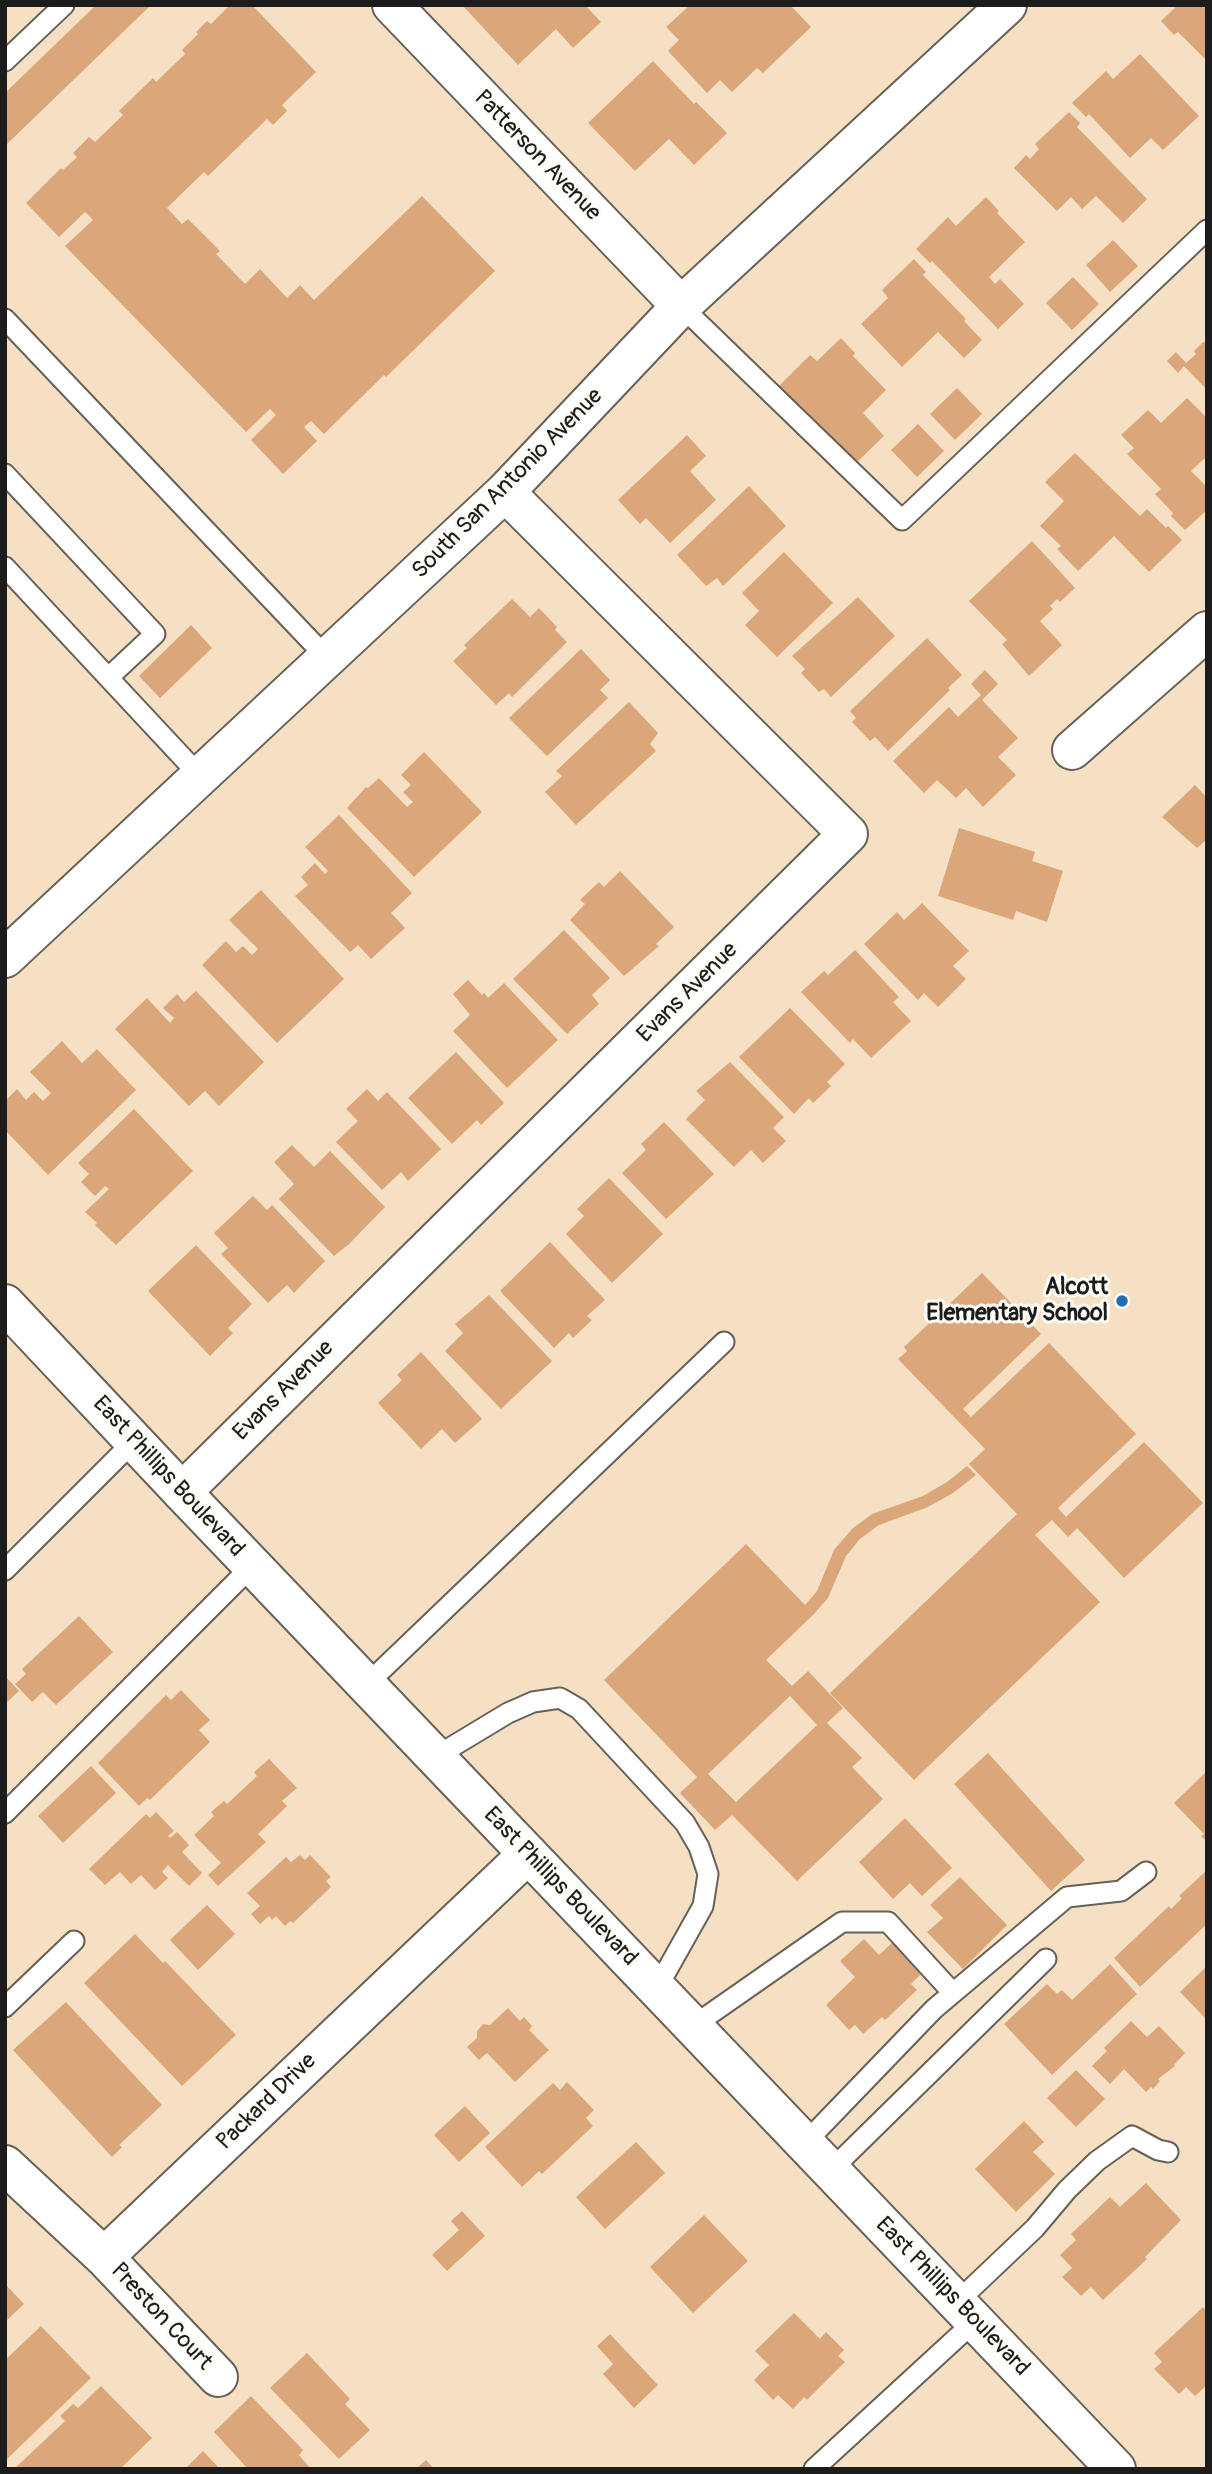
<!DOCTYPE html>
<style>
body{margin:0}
#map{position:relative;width:1212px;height:2474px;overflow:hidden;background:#f5e0c4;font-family:Pangolin,sans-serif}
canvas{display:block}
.frame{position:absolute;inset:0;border:7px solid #1c1c1c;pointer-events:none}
</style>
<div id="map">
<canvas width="1212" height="2474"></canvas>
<div class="frame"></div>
</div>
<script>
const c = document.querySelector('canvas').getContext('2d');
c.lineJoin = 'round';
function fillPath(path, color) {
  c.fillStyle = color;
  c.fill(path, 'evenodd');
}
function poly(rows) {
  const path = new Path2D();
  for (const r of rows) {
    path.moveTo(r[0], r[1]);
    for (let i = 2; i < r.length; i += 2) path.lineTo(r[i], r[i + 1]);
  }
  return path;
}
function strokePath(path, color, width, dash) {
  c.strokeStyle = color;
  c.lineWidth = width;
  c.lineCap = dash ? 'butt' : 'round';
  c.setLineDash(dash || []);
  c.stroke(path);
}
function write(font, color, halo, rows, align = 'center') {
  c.font = font + ' Pangolin,sans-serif';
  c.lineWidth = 6;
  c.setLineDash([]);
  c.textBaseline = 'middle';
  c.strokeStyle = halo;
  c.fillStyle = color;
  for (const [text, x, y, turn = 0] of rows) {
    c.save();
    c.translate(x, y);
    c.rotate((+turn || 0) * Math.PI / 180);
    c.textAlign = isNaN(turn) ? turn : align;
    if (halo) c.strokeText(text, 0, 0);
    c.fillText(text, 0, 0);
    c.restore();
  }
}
fillPath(poly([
 [96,5,151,5,5,146,5,93],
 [230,5,252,5,316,72,282,105,287,111,273,125,267,119,208,176,204,172,167,208,182,224,188,219,220,251,216,254,245,284,260,269,287,298,300,285,314,300,422,196,495,271,386,377,384,375,324,434,311,421,304,427,317,441,283,474,251,440,276,415,270,409,246,432,65,246,93,220,85,212,59,237,26,203,61,168,63,170,77,157,73,153,89,137,95,142,123,115,119,111,153,78,156,82,185,54,182,50,198,34,196,32,207,21,211,24],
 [462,5,585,5,601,22,573,48,556,29,518,65],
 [690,5,790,5,811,27,763,73,757,68,732,92,720,80,707,93,668,51,679,40,666,27],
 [1178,5,1207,5,1207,61,1178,32,1174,35,1161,21],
 [1140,54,1199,116,1163,150,1151,138,1130,158,1089,114,1086,117,1072,103,1106,71,1113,79],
 [653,61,694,104,696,102,727,133,694,165,669,139,635,171,588,123],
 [1069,112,1080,123,1077,127,1147,199,1123,223,1096,196,1082,209,1071,197,1057,211,1014,168,1026,155,1030,159,1039,149,1035,144],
 [986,197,999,211,997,213,1025,242,989,277,995,284,1000,279,1024,304,998,329,932,261,930,263,916,249,948,217,956,226],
 [1113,240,1138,266,1110,292,1086,265],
 [914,259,926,272,923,275,966,319,964,321,982,340,964,358,938,332,902,367,861,324,888,298,882,290],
 [1073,277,1099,304,1072,330,1046,303],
 [841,338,855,353,853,356,886,390,863,413,884,436,854,465,776,389,810,355,817,361],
 [1203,342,1207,342,1207,390,1184,366,1178,373,1167,361,1176,352,1186,363,1196,354,1194,351],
 [957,388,982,414,955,440,930,414],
 [1187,398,1207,418,1207,456,1191,471,1207,487,1207,510,1185,530,1171,516,1173,513,1155,494,1161,489,1127,454,1134,448,1121,435,1148,410,1161,423],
 [918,424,944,451,917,477,891,450],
 [687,435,706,456,690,471,716,500,670,543,646,518,640,524,618,500],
 [1075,453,1140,516,1147,509,1166,528,1168,526,1182,540,1149,572,1114,536,1078,571,1057,549,1061,546,1040,526,1064,501,1045,482],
 [749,486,786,526,723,586,717,578,706,586,677,555],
 [1032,541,1075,588,1060,602,1057,599,1050,606,1053,609,1040,621,1062,645,1029,676,1002,644,1007,640,969,601],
 [784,552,833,603,777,657,745,625,759,611,742,593],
 [858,597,895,636,831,697,824,689,819,692,801,673,805,669,792,656],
 [512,599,530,617,539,608,557,627,555,630,567,642,512,697,509,693,496,705,453,661,467,648,464,645],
 [191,625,212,648,160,698,139,676],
 [927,638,962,675,948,688,950,690,888,751,875,737,870,741,852,722,856,718,850,711],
 [581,649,610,680,600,690,608,698,547,756,509,718],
 [985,670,998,684,982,700,1018,738,998,757,1016,775,983,807,966,788,956,798,937,780,924,793,893,761,949,707,958,717,981,695,971,684],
 [629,702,658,733,650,744,656,751,576,825,545,792,562,776,556,771],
 [424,752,482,812,414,877,347,808,366,787,368,788,379,778,407,807,413,802,403,792,411,785,401,775],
 [1195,785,1207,798,1207,843,1205,841,1197,848,1162,817],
 [339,815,412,893,391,913,405,928,371,959,358,945,350,952,295,896,308,885,301,877,315,863,325,874,328,871,305,847],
 [959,828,1035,852,1032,861,1063,871,1047,922,1016,911,1013,920,938,896],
 [620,871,674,927,656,944,659,946,624,976,570,920,585,904,580,900,599,882,604,887],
 [261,890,344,979,277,1043,202,965,226,941,236,952,243,946,252,955,258,949,229,920],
 [922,903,969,951,953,966,966,979,938,1007,924,993,918,1000,864,944,897,912,904,920],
 [564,930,610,978,592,995,599,1004,567,1034,513,979],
 [855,950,899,997,893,1002,911,1021,871,1058,853,1039,850,1043,801,992,824,971,828,975],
 [468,980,482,995,484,993,488,998,504,983,558,1040,507,1088,453,1031,470,1015,453,994],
 [196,991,264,1062,219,1106,205,1091,189,1106,115,1029,147,998,170,1023,174,1018,163,1008,177,994,184,1002],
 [790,1008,845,1064,827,1082,831,1086,813,1103,809,1098,794,1114,739,1057],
 [62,1041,82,1063,97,1049,136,1090,48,1175,5,1130,5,1101,17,1089,26,1100,34,1092,43,1101,51,1093,30,1072],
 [456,1052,504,1103,481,1125,477,1120,452,1144,408,1098],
 [730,1062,784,1117,773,1128,786,1141,763,1163,751,1150,734,1167,686,1119,705,1100,696,1091],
 [367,1089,378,1101,387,1092,441,1149,408,1181,401,1172,382,1190,336,1142,358,1121,346,1109],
 [134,1109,193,1171,116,1245,95,1225,97,1223,85,1212,109,1189,105,1186,95,1196,81,1182,89,1174,78,1163],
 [664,1122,714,1174,666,1219,622,1173,646,1150,641,1144],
 [292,1145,314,1167,330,1151,385,1207,349,1244,334,1256,279,1199,294,1184,274,1162],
 [609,1178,663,1234,612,1283,566,1234,584,1216,577,1209],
 [253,1196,267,1210,272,1205,325,1261,294,1293,287,1285,268,1303,221,1254,228,1248,214,1233],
 [550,1242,605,1300,587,1316,592,1320,573,1338,569,1333,554,1348,500,1291],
 [196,1245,252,1304,228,1328,233,1333,210,1356,148,1291],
 [982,1273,1041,1334,963,1409,971,1417,1049,1343,1136,1434,1058,1508,1066,1517,1144,1442,1203,1503,1124,1578,1077,1528,1068,1537,1052,1520,1035,1535,1100,1602,914,1780,830,1693,1017,1514,969,1464,985,1449,898,1359,907,1351,904,1347],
 [489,1295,552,1361,501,1409,445,1351,463,1333,455,1324],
 [421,1352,482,1419,455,1443,442,1429,421,1449,378,1403,402,1380,397,1375],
 [967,1466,976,1475,953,1493,928,1507,879,1525,860,1539,846,1556,828,1598,814,1614,766,1660,792,1686,808,1671,843,1708,827,1723,862,1758,852,1767,883,1799,797,1881,732,1815,715,1830,680,1793,697,1777,604,1680,746,1544,805,1605,817,1591,834,1550,852,1529,872,1514,923,1496,947,1482],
 [790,1696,817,1725,736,1802,708,1774],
 [79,1616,113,1652,56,1705,43,1692,32,1702,15,1684,26,1674,22,1669],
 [5,1676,19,1691,5,1704],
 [181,1690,210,1720,199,1730,210,1742,150,1800,147,1798,139,1806,98,1763,166,1695,171,1700],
 [988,1753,1085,1860,1051,1891,954,1784],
 [269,1759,297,1788,282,1801,287,1806,258,1834,266,1842,218,1886,208,1875,221,1863,194,1835,214,1816,211,1812,224,1801,227,1804,257,1776,254,1772],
 [91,1766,116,1793,63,1843,38,1816],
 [1207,1771,1207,1842,1201,1836,1204,1834,1174,1803],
 [156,1812,174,1831,168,1836,170,1838,177,1832,189,1845,182,1852,202,1873,189,1886,168,1865,162,1872,168,1878,155,1890,141,1875,131,1884,120,1872,105,1885,89,1869,146,1814,150,1818],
 [905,1818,952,1868,922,1896,910,1883,893,1899,859,1862],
 [300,1855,305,1860,310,1855,331,1877,326,1881,331,1887,293,1923,290,1921,285,1926,276,1916,272,1920,269,1916,260,1924,251,1914,260,1906,247,1893,286,1857,291,1862],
 [1207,1870,1207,1924,1140,1987,1114,1958,1169,1906,1171,1909,1182,1898,1179,1896],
 [960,1877,1007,1925,963,1969,927,1932,943,1918,930,1905],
 [207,1905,235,1934,198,1970,170,1940],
 [135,1934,163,1963,165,1961,236,2035,182,2086,84,1983],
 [864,1939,879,1955,893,1942,922,1973,911,1984,917,1990,885,2020,882,2017,863,2034,855,2025,849,2030,826,2005,855,1977,840,1961],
 [1110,1964,1137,1994,1052,2075,1004,2024,1047,1984,1057,1994,1062,1990,1072,2000],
 [1207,1966,1207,2020,1180,1992],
 [66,2002,162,2105,119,2145,122,2147,112,2157,13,2050],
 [508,2008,520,2021,524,2017,532,2026,529,2030,549,2050,515,2082,487,2053,479,2060,467,2047,477,2038,477,2031,483,2024,490,2025],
 [1131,2021,1147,2037,1159,2026,1185,2053,1174,2065,1175,2066,1158,2079,1160,2081,1153,2089,1151,2087,1146,2092,1124,2069,1110,2084,1092,2066,1107,2051,1104,2048],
 [1076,2070,1105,2099,1076,2127,1047,2098],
 [567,2082,594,2110,586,2118,593,2126,542,2174,539,2171,522,2187,485,2147,553,2083,560,2090],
 [465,2106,490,2133,459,2162,434,2135],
 [1024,2121,1044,2142,1033,2152,1055,2174,1016,2212,975,2169],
 [636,2142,665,2173,605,2229,576,2197],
 [1146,2183,1181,2220,1145,2257,1147,2259,1103,2300,1091,2287,1081,2296,1062,2277,1072,2268,1060,2255,1076,2240,1071,2234,1110,2197,1120,2207],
 [462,2211,485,2236,447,2271,432,2255,459,2230,451,2221],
 [704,2215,748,2261,693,2313,650,2267],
 [5,2284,24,2304,5,2322],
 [1203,2307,1207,2311,1207,2385,1195,2396,1186,2387,1179,2394,1154,2369,1162,2362,1154,2353],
 [794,2313,820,2339,826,2332,844,2350,838,2356,845,2362,807,2400,804,2397,793,2409,778,2395,773,2400,754,2380,769,2365,755,2351],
 [41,2326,91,2378,5,2461,5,2360],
 [610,2334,658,2385,634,2408,603,2374,613,2364,597,2346],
 [307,2353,350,2399,345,2404,370,2430,339,2459,270,2388],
 [101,2386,152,2438,120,2469,14,2469,65,2421,60,2416,73,2404,78,2408],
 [251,2396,303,2450,299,2455,311,2469,248,2469,214,2432],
 [203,2451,220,2469,185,2469],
 [426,2460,434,2469,416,2469]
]), '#dba77a');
const service = poly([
 [5,61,64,5],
 [681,306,902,520,1207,230],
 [5,319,327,658],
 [5,474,155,634,109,677],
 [5,567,200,776],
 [5,1570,134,1441],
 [366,1685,724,1342],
 [435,1757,508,1713,533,1702,560,1698,579,1709,685,1823,699,1847,708,1874,703,1906,657,1988],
 [5,1813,252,1566],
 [5,2007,74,1941],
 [693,2026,842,1922,888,1922,953,1993],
 [805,2143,934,2009,1067,1897,1121,1891,1146,1872],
 [831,2170,1046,1959],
 [957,2302,1035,2228,1067,2190,1097,2161,1132,2136,1158,2150,1168,2152],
 [814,2469,975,2321]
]);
const minor = poly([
 [392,5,681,306],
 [1072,750,1207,631],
 [182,1492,848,834,505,492],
 [5,2165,104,2257,218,2377],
 [104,2257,528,1854]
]);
const tertiary = poly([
 [5,958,505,492,681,306,1007,5],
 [5,1304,182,1492,1116,2469]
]);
strokePath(service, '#686157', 23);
strokePath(minor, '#686157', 42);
strokePath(tertiary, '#686157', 42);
strokePath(service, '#fff', 19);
strokePath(minor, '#fff', 38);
strokePath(tertiary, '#fff', 38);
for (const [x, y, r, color] of [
 [1122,1301,7,"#1f6fb2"]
]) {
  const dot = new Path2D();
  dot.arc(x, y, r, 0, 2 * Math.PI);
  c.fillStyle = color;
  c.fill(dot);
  strokePath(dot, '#fdfcf7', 2.5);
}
write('23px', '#1c1c1c', '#fdfcf7', [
 ["Patterson Avenue",537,156,46],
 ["South San Antonio Avenue",508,484,-45],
 ["Evans Avenue",688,993,-45],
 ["Evans Avenue",284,1391,-45],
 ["East Phillips Boulevard",168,1477,47],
 ["East Phillips Boulevard",560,1887,46],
 ["Packard Drive",267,2102,-44],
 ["East Phillips Boulevard",952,2297,46],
 ["Preston Court",161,2317,47]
]);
write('bold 23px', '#1c1c1c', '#fdfcf7', [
 ["Alcott",1108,1288],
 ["Elementary School",1108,1314]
], 'right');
</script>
